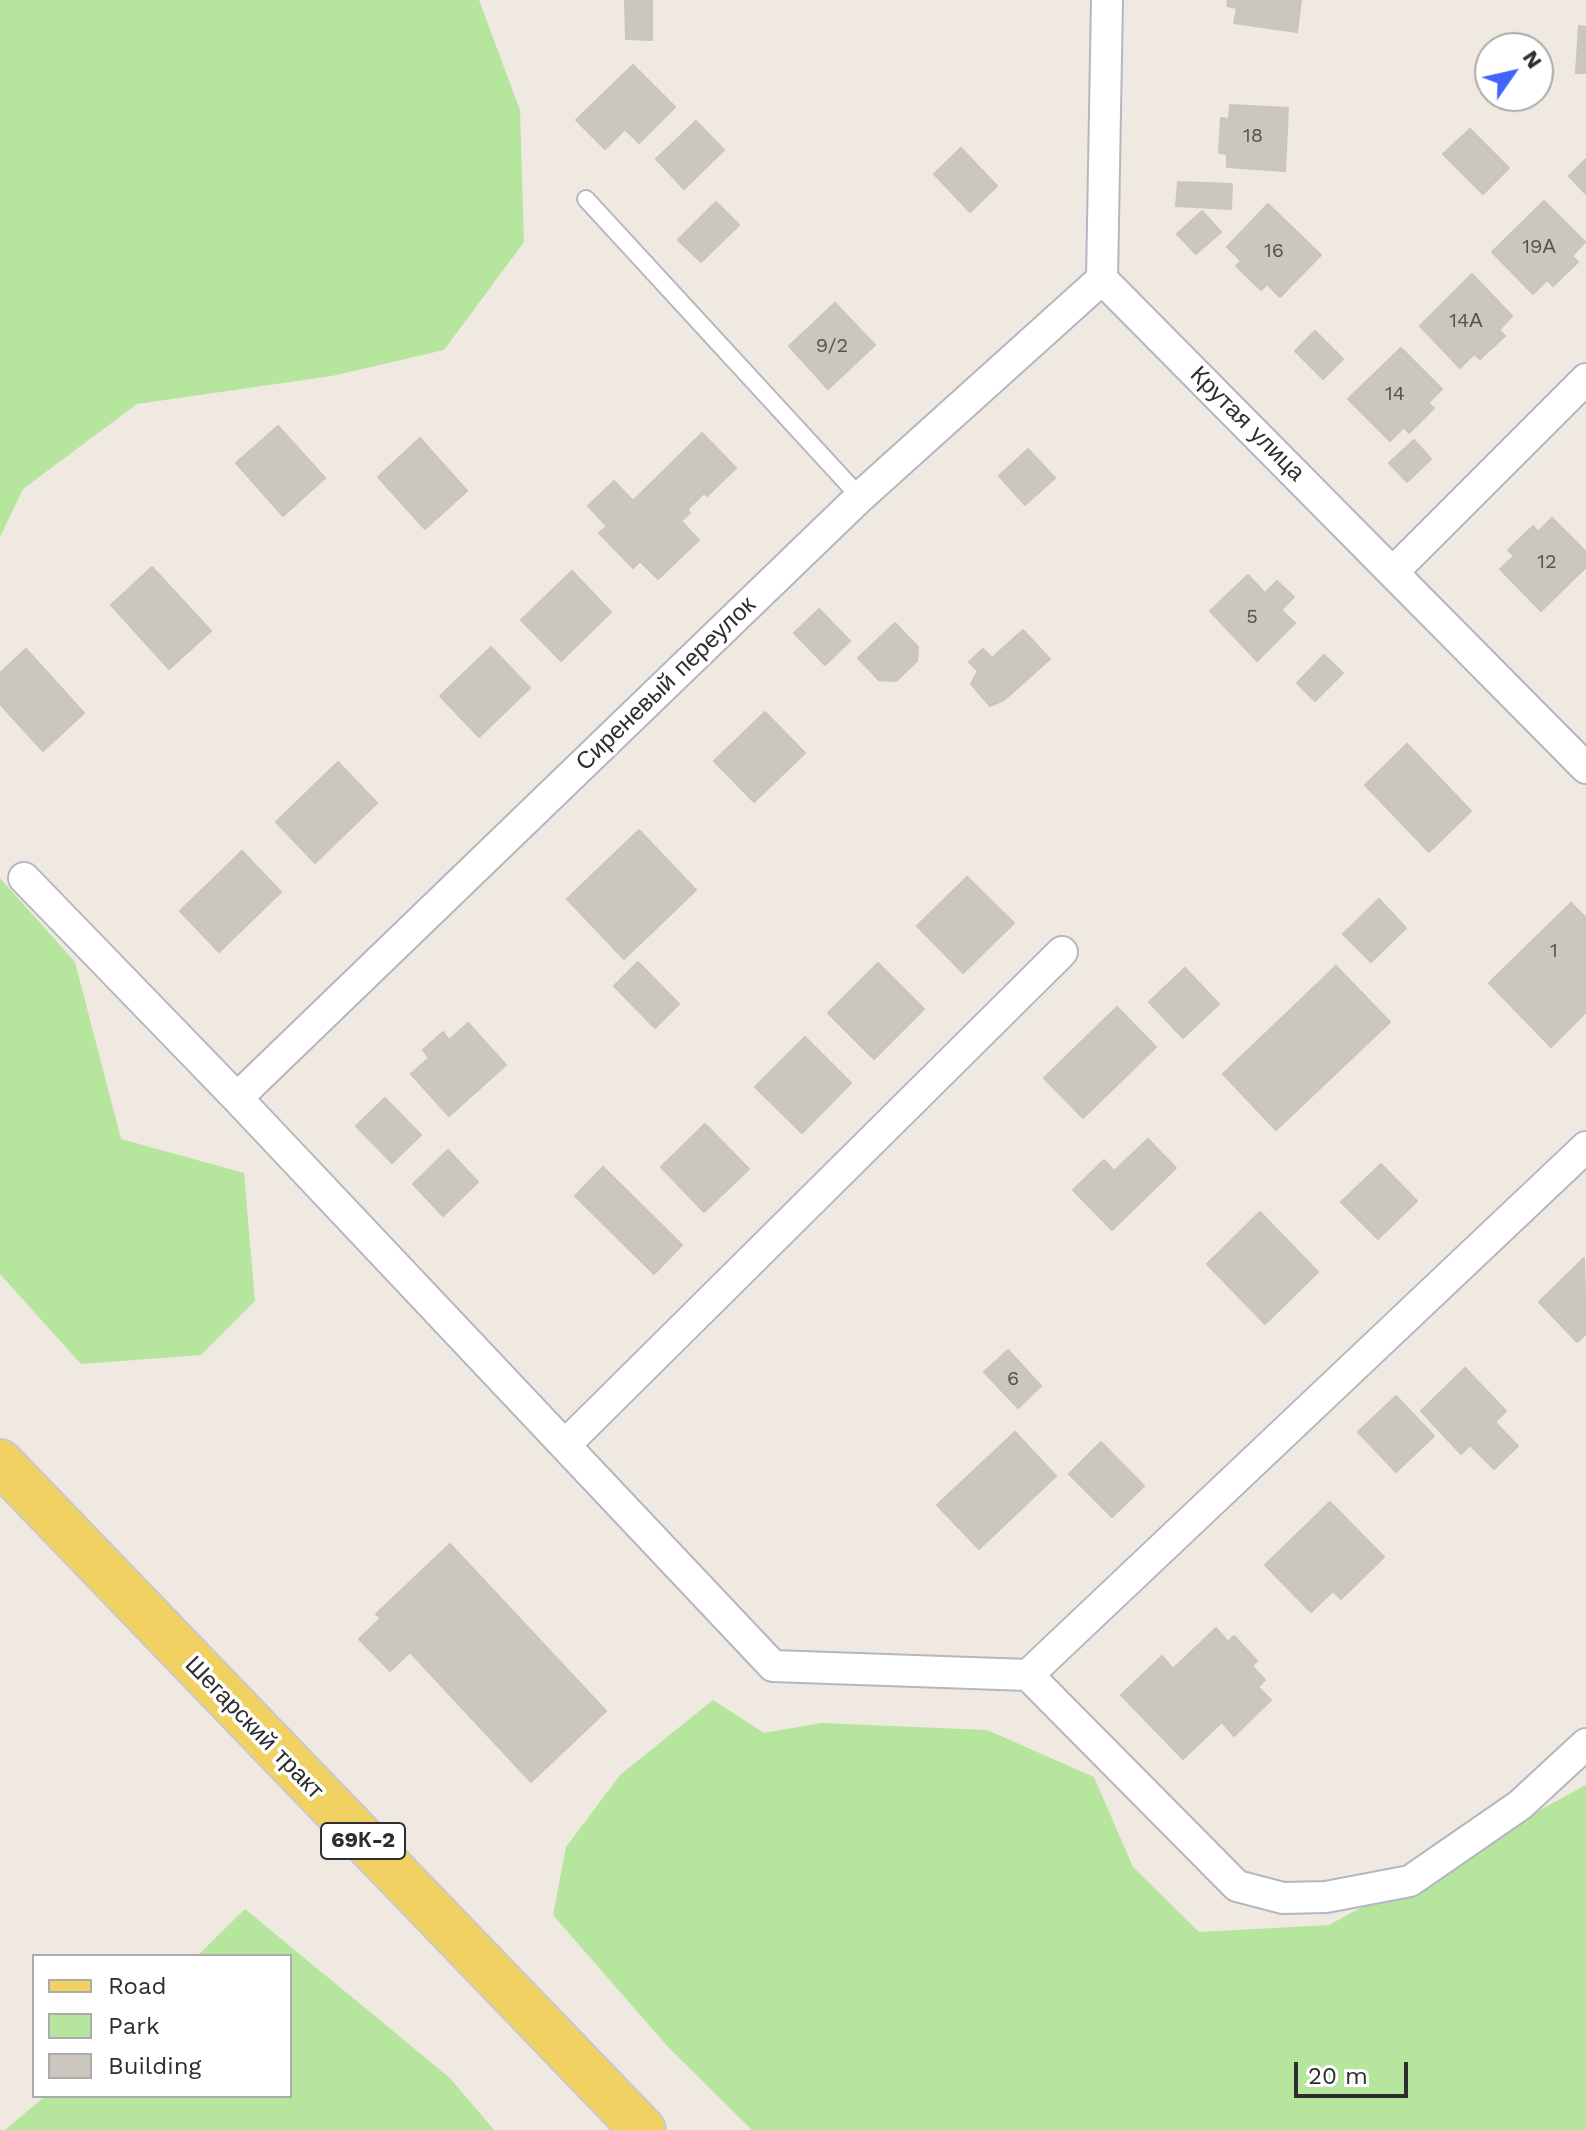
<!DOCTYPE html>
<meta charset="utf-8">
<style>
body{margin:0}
#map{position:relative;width:1586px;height:2130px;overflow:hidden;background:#efe9e1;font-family:"Work Sans",sans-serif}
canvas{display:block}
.legend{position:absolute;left:32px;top:1954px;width:260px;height:144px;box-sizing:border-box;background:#fff;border:2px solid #ababab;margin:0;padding:10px 14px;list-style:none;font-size:24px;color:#2e2e2e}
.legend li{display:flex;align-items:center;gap:16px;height:40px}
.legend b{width:40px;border:2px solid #ababab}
.north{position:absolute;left:1474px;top:32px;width:80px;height:80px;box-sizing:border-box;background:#fff;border:2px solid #ababab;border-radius:50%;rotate:56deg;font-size:22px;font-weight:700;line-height:32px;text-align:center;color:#2e2e2e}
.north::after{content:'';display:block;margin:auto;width:28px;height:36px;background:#4264fb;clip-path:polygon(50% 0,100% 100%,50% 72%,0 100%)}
.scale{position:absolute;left:1294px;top:2062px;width:114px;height:36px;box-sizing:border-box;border:4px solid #2e2e2e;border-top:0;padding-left:10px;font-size:24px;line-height:28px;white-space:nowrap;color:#2e2e2e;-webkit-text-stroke:6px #fff;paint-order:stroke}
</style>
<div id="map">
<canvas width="1586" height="2130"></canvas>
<ul class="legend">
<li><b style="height:10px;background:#f2d163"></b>Road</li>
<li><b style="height:22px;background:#b6e59e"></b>Park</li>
<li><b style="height:22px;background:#cbc7bf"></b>Building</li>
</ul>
<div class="north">N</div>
<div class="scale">20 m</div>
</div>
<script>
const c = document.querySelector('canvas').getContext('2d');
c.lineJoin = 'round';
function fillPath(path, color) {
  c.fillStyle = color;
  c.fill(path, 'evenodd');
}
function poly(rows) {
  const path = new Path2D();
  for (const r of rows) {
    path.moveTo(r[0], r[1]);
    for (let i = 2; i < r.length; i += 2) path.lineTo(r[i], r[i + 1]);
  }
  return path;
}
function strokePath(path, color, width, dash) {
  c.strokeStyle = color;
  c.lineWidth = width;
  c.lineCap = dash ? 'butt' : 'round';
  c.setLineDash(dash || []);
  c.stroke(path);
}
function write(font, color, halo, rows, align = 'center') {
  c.font = font + ' "Work Sans",sans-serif';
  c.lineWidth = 7;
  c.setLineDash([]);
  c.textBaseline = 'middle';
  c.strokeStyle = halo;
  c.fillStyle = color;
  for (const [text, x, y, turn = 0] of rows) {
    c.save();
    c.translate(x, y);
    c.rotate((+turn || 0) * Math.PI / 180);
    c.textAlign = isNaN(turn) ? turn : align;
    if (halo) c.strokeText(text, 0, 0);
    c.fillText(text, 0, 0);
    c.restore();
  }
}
fillPath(poly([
 [0,0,479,0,520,110,524,242,444,350,332,376,137,404,23,489,0,537],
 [0,878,75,962,121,1139,244,1173,255,1301,201,1355,81,1364,0,1274],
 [713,1700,764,1733,821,1723,987,1730,1094,1777,1133,1867,1199,1932,1329,1925,1586,1785,1586,2130,752,2130,669,2048,553,1915,566,1847,620,1775],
 [245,1909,450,2078,494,2130,5,2130,45,2096,290,2096,290,1956,197,1956]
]), '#b6e59e');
const building = poly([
 [625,0,652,0,652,40,626,39,625,0],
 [1228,0,1301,0,1297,32,1234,23,1237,8,1227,6,1228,0],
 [1579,26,1586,27,1586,73,1576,73,1579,26],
 [633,65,675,107,639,143,625,129,605,149,576,120,633,65],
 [1230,105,1288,108,1285,171,1227,167,1227,154,1219,153,1221,118,1229,119,1230,105],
 [696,121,724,150,684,189,656,159,696,121],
 [1470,129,1509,168,1483,194,1443,154,1470,129],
 [961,148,997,186,970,212,934,174,961,148],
 [1586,159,1586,194,1569,176,1586,159],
 [1178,182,1232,184,1231,209,1176,206,1178,182],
 [1544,201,1585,242,1572,256,1578,262,1553,286,1547,280,1533,294,1492,252,1544,201],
 [716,202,739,225,701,262,678,240,716,202],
 [1268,204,1321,255,1280,297,1267,284,1261,290,1236,266,1241,261,1227,247,1268,204],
 [1202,211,1221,232,1196,254,1177,234,1202,211],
 [1472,274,1512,316,1499,330,1505,336,1480,359,1474,354,1460,368,1420,326,1472,274],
 [835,303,875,345,828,389,789,346,835,303],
 [1315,331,1343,359,1323,379,1295,351,1315,331],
 [1401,348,1442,389,1428,403,1434,408,1409,433,1404,427,1390,441,1348,399,1401,348],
 [278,426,325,478,283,516,236,463,278,426],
 [702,433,736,468,707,496,704,493,687,510,690,513,681,521,699,540,658,579,640,561,633,568,599,533,607,526,588,506,614,481,633,501,702,433],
 [420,438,467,491,425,529,378,477,420,438],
 [1414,440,1431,459,1407,482,1389,463,1414,440],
 [1028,449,1055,478,1025,505,999,476,1028,449],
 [1552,518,1586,552,1586,567,1541,611,1500,569,1514,556,1508,550,1533,526,1538,532,1552,518],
 [152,567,211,631,169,669,111,605,152,567],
 [572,571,611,612,561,661,521,620,572,571],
 [1248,575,1265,593,1277,581,1294,597,1281,610,1295,623,1257,661,1210,611,1248,575],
 [819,609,850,641,825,665,794,633,819,609],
 [895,623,918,647,917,661,896,681,879,680,858,658,895,623],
 [1023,630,1050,659,1004,700,990,706,971,684,978,671,969,662,983,649,992,658,1023,630],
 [491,647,530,688,479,737,440,696,491,647],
 [26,649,84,713,43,751,0,704,0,673,26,649],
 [1324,655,1343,673,1315,701,1297,683,1324,655],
 [765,712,805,753,754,802,714,761,765,712],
 [1407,744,1471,811,1429,852,1365,785,1407,744],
 [338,762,377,803,315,863,276,822,338,762],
 [639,830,696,890,624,959,567,899,639,830],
 [242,851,281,892,219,952,180,911,242,851],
 [967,877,1014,923,963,973,917,926,967,877],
 [1379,899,1406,928,1371,962,1343,934,1379,899],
 [1571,903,1586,918,1586,1012,1551,1047,1489,983,1571,903],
 [638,962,679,1004,655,1028,614,986,638,962],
 [878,963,924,1009,874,1059,828,1013,878,963],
 [1336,966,1390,1022,1276,1130,1223,1074,1336,966],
 [1185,968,1219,1004,1183,1038,1149,1002,1185,968],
 [1117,1007,1156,1047,1083,1118,1044,1078,1117,1007],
 [468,1023,506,1065,449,1116,411,1074,429,1058,423,1050,443,1032,449,1040,468,1023],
 [805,1037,851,1083,802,1133,755,1087,805,1037],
 [385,1098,421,1135,392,1163,356,1126,385,1098],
 [705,1124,749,1169,704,1212,661,1167,705,1124],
 [1148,1139,1176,1168,1112,1230,1073,1190,1104,1160,1114,1171,1148,1139],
 [448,1150,478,1182,443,1216,413,1184,448,1150],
 [1381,1164,1417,1201,1378,1239,1341,1202,1381,1164],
 [603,1167,682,1245,654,1274,575,1196,603,1167],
 [1260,1212,1318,1272,1265,1324,1207,1264,1260,1212],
 [1584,1258,1586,1334,1577,1342,1539,1302,1584,1258],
 [1008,1350,1041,1386,1018,1408,984,1372,1008,1350],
 [1465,1368,1506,1411,1495,1422,1518,1446,1494,1469,1470,1445,1461,1454,1421,1411,1465,1368],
 [1396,1396,1434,1436,1396,1472,1358,1432,1396,1396],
 [1015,1432,1056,1476,979,1549,937,1505,1015,1432],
 [1101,1442,1144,1486,1112,1517,1069,1474,1101,1442],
 [1330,1502,1384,1557,1341,1599,1333,1591,1311,1612,1265,1565,1330,1502],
 [450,1544,606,1711,531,1782,410,1652,390,1671,359,1639,381,1618,376,1614,450,1544],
 [1216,1628,1228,1642,1234,1636,1257,1661,1252,1666,1265,1680,1258,1687,1271,1700,1234,1736,1222,1722,1183,1759,1121,1695,1162,1656,1173,1669,1216,1628]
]);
fillPath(building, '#cbc7bf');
strokePath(building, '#cbc5ba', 2);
const lane = poly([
 [586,199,860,497]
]);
const street = poly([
 [1107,0,1102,279,1586,768],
 [1394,571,1586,379],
 [24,878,237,1098,773,1666,1028,1675,1237,1886,1283,1898,1326,1897,1410,1881,1520,1805,1586,1744],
 [237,1098,860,497,1102,279],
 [565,1445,1062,952],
 [1028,1675,1586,1147]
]);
const primary = poly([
 [0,1462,643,2130]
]);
strokePath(lane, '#b4b7c1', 20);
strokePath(street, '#b4b7c1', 34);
strokePath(primary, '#c9c9c9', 48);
strokePath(lane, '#fff', 16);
strokePath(street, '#fff', 30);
strokePath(primary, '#f2d163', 44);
write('20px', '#555452', null, [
 ["18",1253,136],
 ["19А",1539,247],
 ["16",1274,251],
 ["14А",1466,321],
 ["9/2",832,346],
 ["14",1395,394],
 ["12",1547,562],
 ["5",1252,617],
 ["1",1554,951],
 ["6",1013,1379]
]);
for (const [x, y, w] of [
 [363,1841,84]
]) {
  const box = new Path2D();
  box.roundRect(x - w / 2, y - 18, w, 36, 6);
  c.fillStyle = '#fff';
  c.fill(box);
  strokePath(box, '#2e2e2e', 2);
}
write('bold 22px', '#2e2e2e', null, [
 ["69К-2",363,1841]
]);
write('24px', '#2e2e2e', '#fff', [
 ["Крутая улица",1247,424,45],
 ["Сиреневый переулок",666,684,-44],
 ["Шегарский тракт",254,1728,46]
]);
</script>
